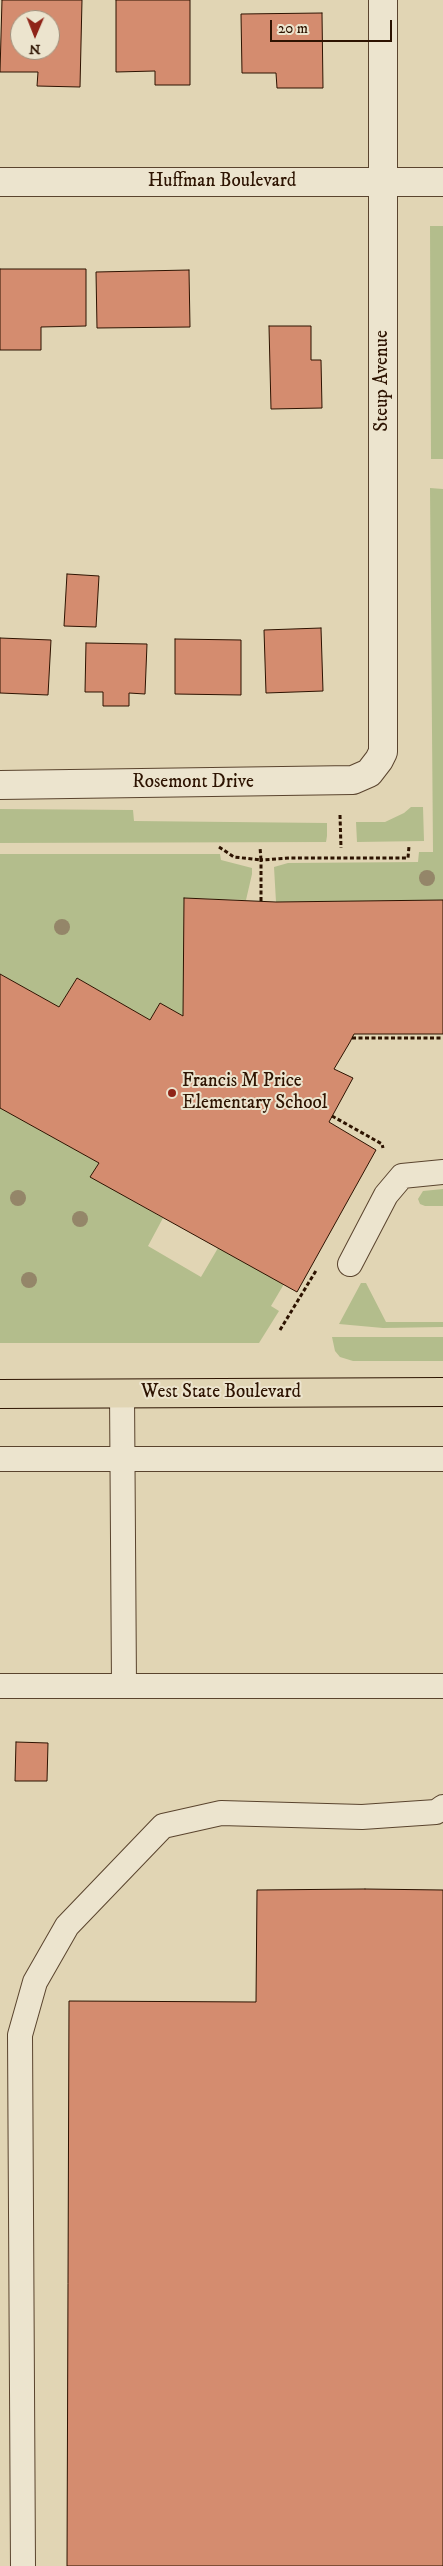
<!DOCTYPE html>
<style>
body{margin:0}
#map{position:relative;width:443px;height:2566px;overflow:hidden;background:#e1d5b4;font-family:"IM FELL DW Pica",serif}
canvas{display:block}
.north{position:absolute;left:10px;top:10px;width:50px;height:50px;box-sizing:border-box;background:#ece4ce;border:1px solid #a0907c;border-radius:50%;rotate:181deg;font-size:14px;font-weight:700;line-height:20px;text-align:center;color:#2d1301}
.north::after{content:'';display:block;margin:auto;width:18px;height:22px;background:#8f2418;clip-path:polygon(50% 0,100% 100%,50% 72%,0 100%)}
.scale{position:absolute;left:270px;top:20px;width:122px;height:22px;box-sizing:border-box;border:2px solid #2d1301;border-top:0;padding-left:6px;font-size:15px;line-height:18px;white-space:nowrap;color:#2d1301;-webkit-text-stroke:4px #ece4ce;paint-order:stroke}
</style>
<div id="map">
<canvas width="443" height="2566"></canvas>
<div class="north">N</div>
<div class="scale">20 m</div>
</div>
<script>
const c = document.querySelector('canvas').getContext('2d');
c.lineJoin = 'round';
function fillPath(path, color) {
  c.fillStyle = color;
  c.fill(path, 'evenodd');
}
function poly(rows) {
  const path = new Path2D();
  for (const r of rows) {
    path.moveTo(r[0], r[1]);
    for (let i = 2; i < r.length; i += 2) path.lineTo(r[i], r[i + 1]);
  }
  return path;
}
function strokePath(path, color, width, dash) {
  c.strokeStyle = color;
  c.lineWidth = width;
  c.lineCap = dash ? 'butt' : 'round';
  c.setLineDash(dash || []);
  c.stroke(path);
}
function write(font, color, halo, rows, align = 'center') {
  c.font = font + ' "IM FELL DW Pica",serif';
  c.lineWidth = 4;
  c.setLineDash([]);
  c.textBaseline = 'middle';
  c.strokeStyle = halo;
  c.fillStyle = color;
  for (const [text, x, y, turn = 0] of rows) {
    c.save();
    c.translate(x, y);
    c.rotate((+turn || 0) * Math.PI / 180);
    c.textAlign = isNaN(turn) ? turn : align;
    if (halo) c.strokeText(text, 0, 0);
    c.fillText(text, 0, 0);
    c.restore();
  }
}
fillPath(poly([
 [430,226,443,226,443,459,431,459],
 [430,488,443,489,443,900,276,902,274,867,288,863,418,862,419,852,433,852],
 [411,807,423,807,424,841,357,842,356,822,385,822,404,813],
 [0,809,133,810,134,821,327,823,327,836,326,842,0,843],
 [0,854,220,854,221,860,252,868,252,874,246,900,184,898,183,1016,160,1003,150,1020,77,978,59,1007,0,974],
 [0,1108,99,1163,91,1177,163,1218,148,1246,201,1277,218,1248,284,1284,271,1306,279,1311,259,1343,0,1343],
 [443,1189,443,1206,425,1206,420,1204,418,1199,423,1191],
 [361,1283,366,1283,386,1322,443,1322,443,1327,383,1328,339,1324],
 [332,1337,443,1337,443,1361,353,1361,340,1357,335,1351]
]), '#b3bd8c');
const building = poly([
 [2,0,82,0,80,87,37,86,38,72,0,72,2,0],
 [20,20,50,20,50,50,20,50,20,20],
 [116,0,190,0,190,85,155,85,155,71,116,72,116,0],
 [322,13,323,88,277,88,276,73,242,73,241,14,322,13],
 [0,269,86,269,86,326,41,327,41,350,0,350,0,269],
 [189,270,190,327,97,328,96,272,189,270],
 [269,326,311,326,311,360,321,360,322,408,271,409,269,326],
 [67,574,99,576,96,627,64,626,67,574],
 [321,628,323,691,266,693,264,630,321,628],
 [0,638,51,640,48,695,0,693,0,638],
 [175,639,241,640,241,695,175,694,175,639],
 [86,643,147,644,145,694,129,693,129,706,103,706,103,692,85,692,86,643],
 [184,898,276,902,443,900,443,1034,354,1034,350,1042,334,1069,353,1078,329,1122,376,1150,297,1292,90,1177,99,1163,0,1108,0,974,59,1007,77,978,150,1020,160,1003,183,1016,184,898],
 [16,1742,48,1743,47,1781,15,1781,16,1742],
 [365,1889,443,1890,443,2566,67,2566,69,2001,256,2002,257,1890,365,1889]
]);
fillPath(building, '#d48c6f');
strokePath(building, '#2d1301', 1);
const lane = poly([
 [350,1264,386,1195,402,1176,443,1172],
 [122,1393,124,1686],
 [0,1459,443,1459],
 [0,1686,443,1686],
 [23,2566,20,2035,35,1982,67,1926,163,1826,221,1813,362,1817,436,1812,443,1807]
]);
const street = poly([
 [0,182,443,182],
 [0,785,353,780,369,773,379,760,383,752,383,0]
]);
const primary = poly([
 [0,1394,443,1392]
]);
strokePath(lane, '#5a442e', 26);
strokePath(street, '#5a442e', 30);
strokePath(primary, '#2d1301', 30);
strokePath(poly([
 [340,815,341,848],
 [219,847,234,857,261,860,260,847],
 [261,901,261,860,289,858,408,858,409,846],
 [352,1038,443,1038],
 [332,1116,382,1144,383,1148],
 [280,1330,317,1269]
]), '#2d1301', 3, [4, 2.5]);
strokePath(lane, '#ece4ce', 24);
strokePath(street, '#ece4ce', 28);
strokePath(primary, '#e1d5b4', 28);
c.fillStyle = '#948669';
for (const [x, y] of [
 [427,878],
 [62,927],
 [18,1198],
 [80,1219],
 [29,1280]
]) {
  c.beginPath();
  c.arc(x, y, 8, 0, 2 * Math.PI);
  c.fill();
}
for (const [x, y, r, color] of [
 [172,1093,5,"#8f2418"]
]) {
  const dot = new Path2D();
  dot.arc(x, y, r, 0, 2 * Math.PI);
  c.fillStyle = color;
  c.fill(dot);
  strokePath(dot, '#ece4ce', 2);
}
write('19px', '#2d1301', '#ece4ce', [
 ["Huffman Boulevard",222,182],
 ["Steup Avenue",383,381,-90],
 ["Rosemont Drive",193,783],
 ["West State Boulevard",221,1393]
]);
write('19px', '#2d1301', '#ece4ce', [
 ["Francis M Price",182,1082],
 ["Elementary School",182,1104]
], 'left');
</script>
